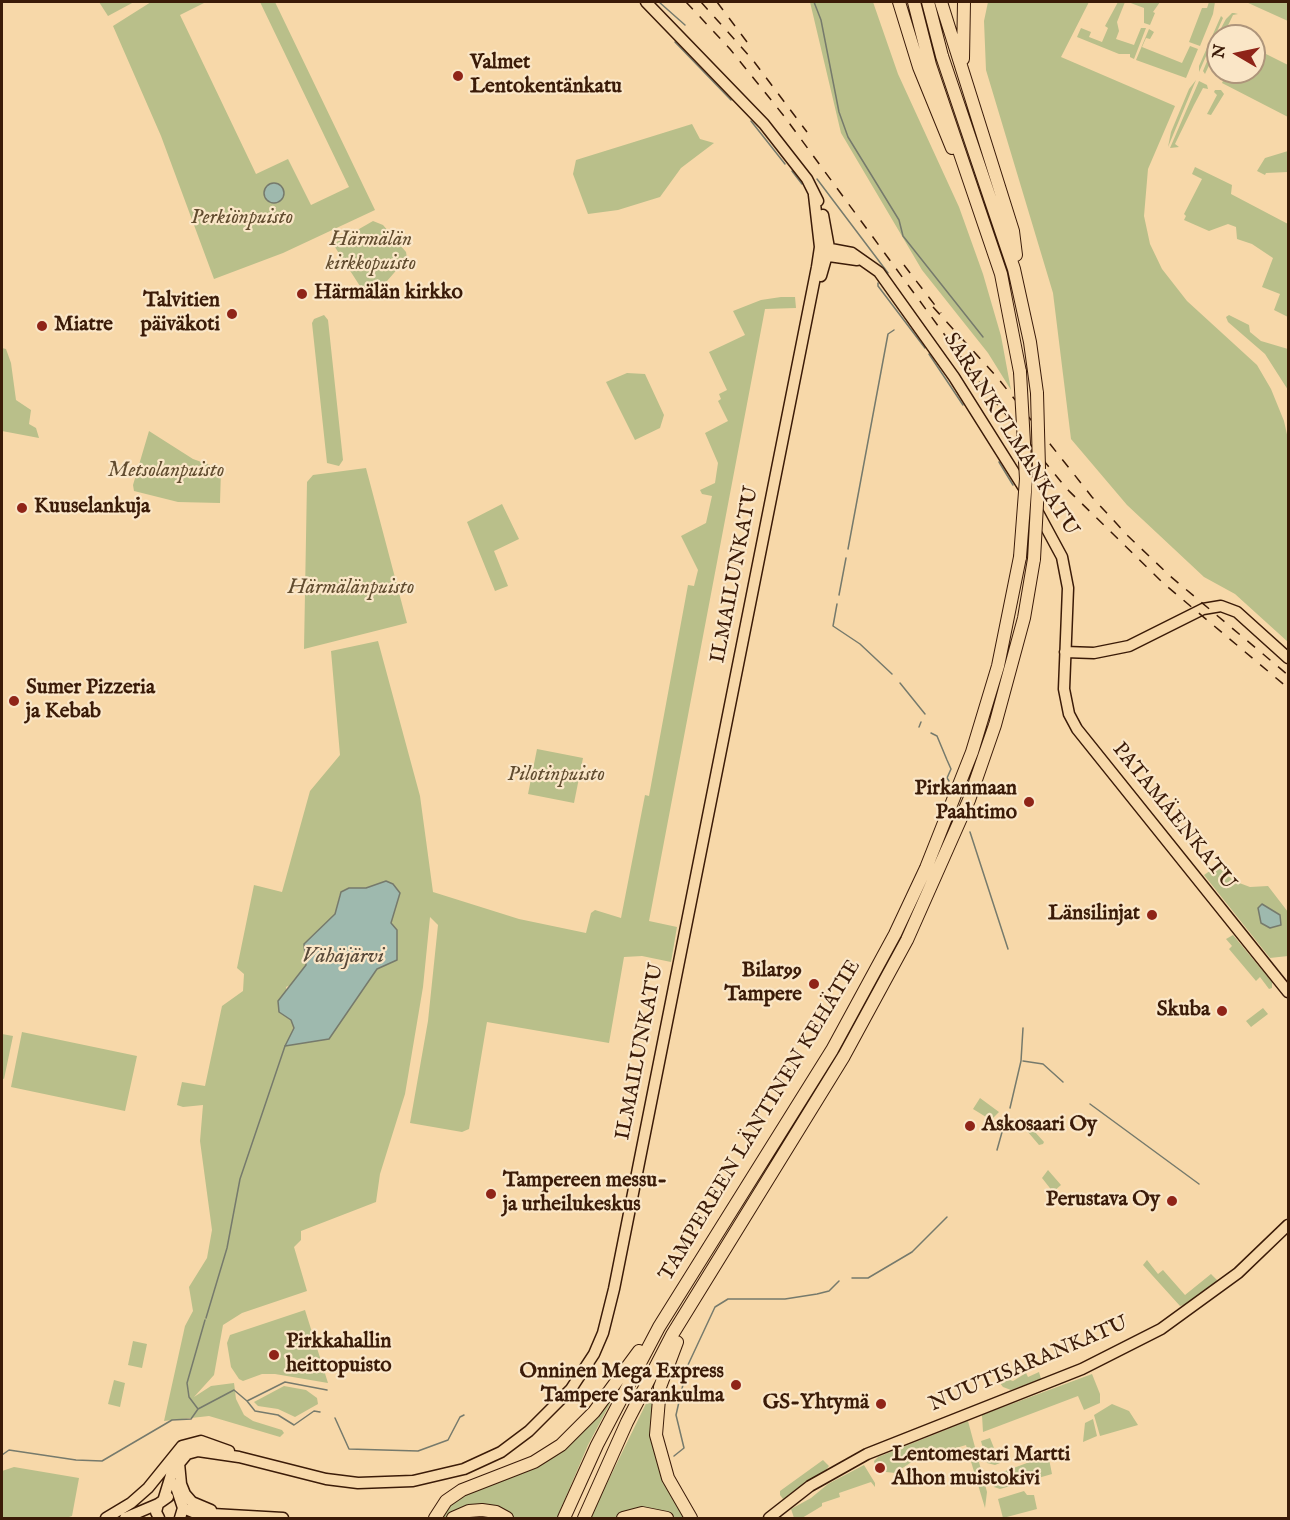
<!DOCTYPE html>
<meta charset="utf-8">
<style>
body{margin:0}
#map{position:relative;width:1290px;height:1520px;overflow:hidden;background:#f7d8a9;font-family:"IM FELL English",serif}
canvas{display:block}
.frame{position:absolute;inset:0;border:3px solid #3b1b08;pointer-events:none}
.north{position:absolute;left:1206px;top:24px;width:60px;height:60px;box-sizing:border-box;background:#fae6c7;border:2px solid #ae957b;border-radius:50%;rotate:279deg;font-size:16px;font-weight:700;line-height:24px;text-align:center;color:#3b1b08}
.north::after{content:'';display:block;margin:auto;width:21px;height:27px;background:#8f2418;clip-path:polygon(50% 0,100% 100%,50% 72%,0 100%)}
</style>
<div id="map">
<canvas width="1290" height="1520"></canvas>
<div class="frame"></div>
<div class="north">N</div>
</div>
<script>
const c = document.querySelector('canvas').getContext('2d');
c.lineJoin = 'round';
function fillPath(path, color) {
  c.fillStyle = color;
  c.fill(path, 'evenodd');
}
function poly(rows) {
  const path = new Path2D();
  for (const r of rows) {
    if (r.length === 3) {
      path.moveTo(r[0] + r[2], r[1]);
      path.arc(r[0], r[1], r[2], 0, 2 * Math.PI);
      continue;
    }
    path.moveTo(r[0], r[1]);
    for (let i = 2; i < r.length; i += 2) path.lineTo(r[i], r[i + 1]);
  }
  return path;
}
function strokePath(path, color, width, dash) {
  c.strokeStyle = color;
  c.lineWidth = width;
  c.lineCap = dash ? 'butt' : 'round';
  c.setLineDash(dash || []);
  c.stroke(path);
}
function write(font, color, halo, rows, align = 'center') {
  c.font = font + ' "IM FELL English",serif';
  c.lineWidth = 4.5;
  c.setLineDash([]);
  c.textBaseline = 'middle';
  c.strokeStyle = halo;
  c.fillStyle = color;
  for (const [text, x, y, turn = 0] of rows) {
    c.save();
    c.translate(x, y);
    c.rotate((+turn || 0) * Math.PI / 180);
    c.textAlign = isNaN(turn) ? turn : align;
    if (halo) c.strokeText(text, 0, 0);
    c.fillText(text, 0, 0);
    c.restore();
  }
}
fillPath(poly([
 [99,2,134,2,108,16],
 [151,2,206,2,180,15,256,174,288,159,311,205,349,187,260,2,275,2,375,210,283,253,214,279,161,136,113,26],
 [810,2,873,2,898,74,959,207,983,274,1001,336,1011,390,988,353,922,270,841,133],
 [988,2,1089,2,1061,57,1175,106,1148,169,1144,216,1150,244,1162,269,1187,301,1257,365,1271,389,1284,421,1288,439,1288,642,1235,594,1204,577,1127,505,1071,439,1053,293,986,70,984,21],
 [1118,2,1125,2,1117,22,1119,31,1116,39,1134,45,1141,28,1146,28,1134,59,1130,57,1130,54,1119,54,1077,37,1081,28,1091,32,1089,37,1102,42,1108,28,1105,26],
 [1128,2,1160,2,1153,12,1155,13,1150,25,1144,23,1144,8],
 [1209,2,1215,2,1213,14,1200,46,1189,42,1202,8,1207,8],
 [1246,2,1288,2,1288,21],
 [1232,13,1234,13,1238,14,1233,15,1223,36,1218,36,1218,46,1205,74,1203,71,1220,30,1226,19],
 [1221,16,1223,18,1199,72,1199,66],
 [1149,29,1154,32,1150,39,1146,38,1142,47,1182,63,1190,46,1198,49,1186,78,1136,60],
 [1254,48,1288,65,1288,117,1222,83,1227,72,1254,72],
 [1196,80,1168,147,1171,132,1189,89],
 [1199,81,1207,85,1208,89,1203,88,1194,105,1175,144,1179,147,1170,148],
 [1215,90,1221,90,1224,94,1211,115,1207,114,1217,95,1214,92],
 [692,124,700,139,714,143,681,168,660,197,618,210,588,214,573,174,576,160],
 [1288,151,1288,172,1266,173,1265,175,1257,171,1265,158],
 [1195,167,1232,185,1231,194,1288,224,1288,317,1274,310,1280,294,1262,287,1273,258,1252,244,1237,239,1236,227,1228,224,1209,231,1184,220,1186,216,1184,214,1202,179,1192,174],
 [373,221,383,225,406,252,407,258,387,281,365,294,333,244],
 [781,297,795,297,796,308,765,309,649,921,677,927,671,962,642,956,624,957,609,1043,487,1022,469,1129,462,1132,410,1123,428,1021,438,925,430,917,423,987,405,1094,380,1174,376,1202,301,1231,301,1240,294,1247,307,1291,242,1313,223,1325,214,1375,194,1397,211,1386,234,1383,236,1399,244,1415,253,1421,282,1430,284,1433,280,1437,209,1416,164,1421,185,1326,193,1311,189,1287,207,1258,212,1230,200,1141,203,1105,183,1107,177,1105,182,1082,205,1086,222,1006,243,991,244,974,237,968,254,885,282,892,310,791,340,755,331,651,378,641,420,796,433,892,519,919,586,933,591,913,595,910,621,918,645,795,649,796,688,585,694,586,698,570,681,536,706,523,712,496,702,494,700,490,715,483,718,463,705,433,728,421,718,401,721,399,719,394,727,390,709,352,745,335,733,311,761,300],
 [386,881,400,893,391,923,397,960,377,969,329,1039,285,1046,295,1028,286,987,293,984,306,965,305,944,335,914,340,894,349,888,366,888],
 [324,315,328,320,343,460,339,466,327,463,312,323,314,319],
 [1229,315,1249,325,1250,332,1261,341,1288,349,1288,390,1265,354,1228,322,1226,317],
 [2,348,6,349,11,363,16,400,31,410,29,424,36,428,39,438,2,431],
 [627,373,645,374,664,415,660,428,635,440,606,382],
 [149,431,193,459,221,469,220,503,178,502,134,491,133,485],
 [366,468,407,623,304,649,307,482,313,475],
 [502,504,519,539,494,551,508,586,495,591,467,522],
 [537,749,583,758,574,803,528,794],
 [1217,866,1234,881,1250,887,1268,886,1288,912,1288,956,1270,958,1204,875],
 [1233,935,1272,982,1272,988,1269,989,1260,977,1256,981,1229,949,1232,946,1226,939],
 [1263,1008,1268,1014,1251,1027,1246,1021],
 [22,1032,137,1056,125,1111,11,1087],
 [2,1034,13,1036,4,1079,2,1078],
 [980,1098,999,1112,991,1120,973,1109],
 [1025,1121,1044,1142,1043,1144,1039,1145,1022,1125],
 [1048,1170,1061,1185,1053,1192,1042,1178],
 [1147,1260,1158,1274,1163,1270,1185,1295,1211,1274,1218,1281,1187,1304,1180,1306,1143,1265],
 [305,1310,328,1383,275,1374,262,1374,243,1381,239,1379,231,1367,227,1343,230,1335],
 [133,1341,147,1344,142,1368,128,1365],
 [628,1370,588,1445,557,1518,514,1518,492,1506,448,1518,438,1518,453,1502,470,1492,540,1465],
 [1039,1372,1041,1379,1011,1390,1003,1387,996,1378,1006,1373,1010,1380,1013,1381,1026,1373,1028,1377],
 [1092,1374,1100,1394,1100,1403,1084,1410,1078,1396,983,1432,982,1415],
 [660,1375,653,1432,686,1518,590,1518],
 [114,1380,125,1383,120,1407,108,1404],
 [284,1386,306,1390,317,1398,318,1404,295,1417,278,1409,258,1406,254,1402],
 [1112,1404,1129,1411,1138,1425,1100,1436,1094,1415],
 [1093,1419,1097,1436,1083,1442,1085,1423],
 [968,1421,987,1492,985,1508,966,1445,913,1461,895,1473,877,1471,874,1461,878,1457],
 [990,1438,1000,1463,995,1465,987,1463,981,1441],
 [1049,1459,1052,1474,1000,1489,994,1487,992,1476,1035,1460,1043,1462],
 [823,1460,829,1466,826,1470,787,1498,783,1499,780,1495,780,1491],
 [864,1465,875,1483,875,1487,871,1482,839,1493,840,1497,822,1503,822,1506,802,1518,794,1518,791,1509,811,1498,828,1484],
 [14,1467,79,1478,72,1516,66,1518,2,1518,2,1471],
 [1024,1491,1027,1495,1034,1495,1037,1509,1003,1518,998,1499]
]), '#b9bf8a');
const water = poly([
 [274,193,10],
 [386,881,393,884,400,893,391,923,397,930,397,960,377,969,329,1039,285,1046,294,1028,291,1020,279,1012,278,1001,306,965,304,944,335,914,341,892,349,888,366,888,386,881],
 [1262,904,1280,915,1281,925,1270,928,1261,923,1258,908,1262,904]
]);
fillPath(water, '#9eb9ae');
strokePath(water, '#767a6c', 1.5);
strokePath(poly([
 [659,2,685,25],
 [814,2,821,20,839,112,848,137,899,220,903,236,983,337],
 [675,42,731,100],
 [751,121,785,164],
 [792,171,802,184],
 [817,179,888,273],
 [878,283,878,286,925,348],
 [929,354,963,405],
 [999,462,1013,485],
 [848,549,888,334,894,330],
 [839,595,846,558],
 [837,604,833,626,860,644,892,674],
 [900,683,925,714],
 [919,727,921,722],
 [931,733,937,736,947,760,951,769,947,778,949,781],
 [970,832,1008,949],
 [1023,1061,1043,1064,1063,1082],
 [1090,1104,1199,1184],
 [1010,1108,1021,1061,1023,1028],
 [997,1150,1004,1125],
 [852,1278,868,1278,912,1252,947,1217],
 [206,1318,227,1248,240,1179,285,1046],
 [247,1401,255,1411,278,1415,294,1425,314,1411,320,1412],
 [198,1409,189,1397,187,1383,205,1320],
 [335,1418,349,1449,418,1451,448,1440,460,1417,464,1415],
 [2,1455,9,1450,76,1460,102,1461,172,1420,191,1419,198,1409,234,1390,247,1401,285,1382,327,1390],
 [674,1456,684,1448,676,1415,687,1367,715,1307,728,1299,785,1299,817,1294,829,1291,839,1281]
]), '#767a6c', 1.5);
const major = poly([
 [646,2,764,124,807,179,818,201],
 [820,247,852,253,879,272,954,377,1027,493],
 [822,255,857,260],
 [821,276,829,248,823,215],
 [1035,507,1062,557,1068,588,1064,689,1069,714,1077,729,1288,992],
 [1065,652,1094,653,1129,646,1203,609,1221,606,1237,612,1288,658],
 [179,1463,181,1484,185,1494,192,1502,211,1510],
 [175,1484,183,1508,180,1518],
 [164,1498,172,1472,187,1454,198,1451,239,1457,326,1479,358,1483,413,1481,464,1469,501,1452,529,1431,571,1389,594,1354,603,1333,614,1289,817,267,820,247,814,195],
 [183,1508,195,1513,283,1518],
 [106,1518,131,1503,148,1488,182,1446,201,1441,229,1451],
 [125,1518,158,1504],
 [159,1518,156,1512,158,1504,168,1497],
 [769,1518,810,1486,867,1454,1082,1369,1161,1329,1238,1273,1288,1225]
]);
const highway = poly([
 [899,2,919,67,952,148],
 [914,2,930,65,1001,274,1020,372],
 [928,2,942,56,1014,269,1030,342,1037,393],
 [941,2,1013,231,1016,255],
 [963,59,964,2],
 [677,1342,660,1387,656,1435,668,1478,691,1518],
 [435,1518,446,1501,462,1490,534,1462,561,1445,594,1412,639,1351],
 [453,1518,469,1511,482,1510,496,1512,507,1518],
 [564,1518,597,1445,659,1327,832,1050,895,934,926,868,972,752,998,666,1020,557],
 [584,1518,627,1422,672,1335,844,1056,907,940,969,800,995,725,1024,618,1034,559],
 [623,1518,642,1513,667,1518]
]);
strokePath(major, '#3b1b08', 13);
strokePath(highway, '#3b1b08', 14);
strokePath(major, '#f7d8a9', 10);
strokePath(highway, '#f7d8a9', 12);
strokePath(poly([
 [686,2,730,49,784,116,980,383,1067,489,1163,583,1288,688],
 [701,2,752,59,807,132],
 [717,2,747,42],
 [904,265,941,313],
 [933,307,997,377,1092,497,1128,536,1170,576,1288,675]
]), '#3b1b08', 1.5, [10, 10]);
const highwayBridge = poly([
 [1020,372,1026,479,1020,557],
 [1034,559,1039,468,1037,393]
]);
strokePath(highwayBridge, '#3b1b08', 14, []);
strokePath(highwayBridge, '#f7d8a9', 12);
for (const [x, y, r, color] of [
 [458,76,6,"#8f2418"],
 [302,294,6,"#8f2418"],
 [232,314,6,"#8f2418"],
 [42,326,6,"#8f2418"],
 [22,508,6,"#8f2418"],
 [14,701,6,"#8f2418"],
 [1029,802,6,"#8f2418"],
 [1152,915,6,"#8f2418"],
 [814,984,6,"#8f2418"],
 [1222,1011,6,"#8f2418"],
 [970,1126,6,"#8f2418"],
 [491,1194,6,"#8f2418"],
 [1172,1201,6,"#8f2418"],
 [274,1355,6,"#8f2418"],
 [736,1385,6,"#8f2418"],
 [881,1404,6,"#8f2418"],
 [880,1468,6,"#8f2418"]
]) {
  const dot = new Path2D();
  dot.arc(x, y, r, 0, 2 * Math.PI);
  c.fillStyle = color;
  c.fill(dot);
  strokePath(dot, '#fae6c7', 2);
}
write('bold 21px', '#3b1b08', '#fae6c7', [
 ["Valmet",470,64],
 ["Lentokentänkatu",470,88],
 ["Härmälän kirkko",314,294],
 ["Talvitien",220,302,"right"],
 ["päiväkoti",220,326,"right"],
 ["Miatre",54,326],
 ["Kuuselankuja",34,508],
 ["Sumer Pizzeria",26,689],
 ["ja Kebab",26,713],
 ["Pirkanmaan",1017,790,"right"],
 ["Paahtimo",1017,814,"right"],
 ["Länsilinjat",1140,915,"right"],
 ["Bilar99",802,972,"right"],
 ["Tampere",802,996,"right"],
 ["Skuba",1210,1011,"right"],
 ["Askosaari Oy",982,1126],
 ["Tampereen messu-",503,1182],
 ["ja urheilukeskus",503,1206],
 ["Perustava Oy",1160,1201,"right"],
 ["Pirkkahallin",286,1343],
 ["heittopuisto",286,1367],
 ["Onninen Mega Express",724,1373,"right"],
 ["Tampere Sarankulma",724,1397,"right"],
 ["GS-Yhtymä",869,1404,"right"],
 ["Lentomestari Martti",892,1456],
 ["Alhon muistokivi",892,1480]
], 'left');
write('italic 21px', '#614c2f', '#fae6c7', [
 ["Perkiönpuisto",242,219],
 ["Härmälän",371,241],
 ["kirkkopuisto",371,265],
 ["Metsolanpuisto",166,472],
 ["Härmälänpuisto",351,589],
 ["Pilotinpuisto",556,776]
]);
write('21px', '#3b1b08', '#fae6c7', [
 ["SARANKULMANKATU",1010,435,58],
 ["ILMAILUNKATU",736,575,-79],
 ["PATAMÄENKATU",1173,817,51],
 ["ILMAILUNKATU",641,1052,-79],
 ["TAMPEREEN LÄNTINEN KEHÄTIE",761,1121,-59],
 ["NUUTISARANKATU",1029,1365,-23]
]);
write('italic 22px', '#594a3a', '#fae6c7', [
 ["Vähäjärvi",343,957]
]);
</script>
